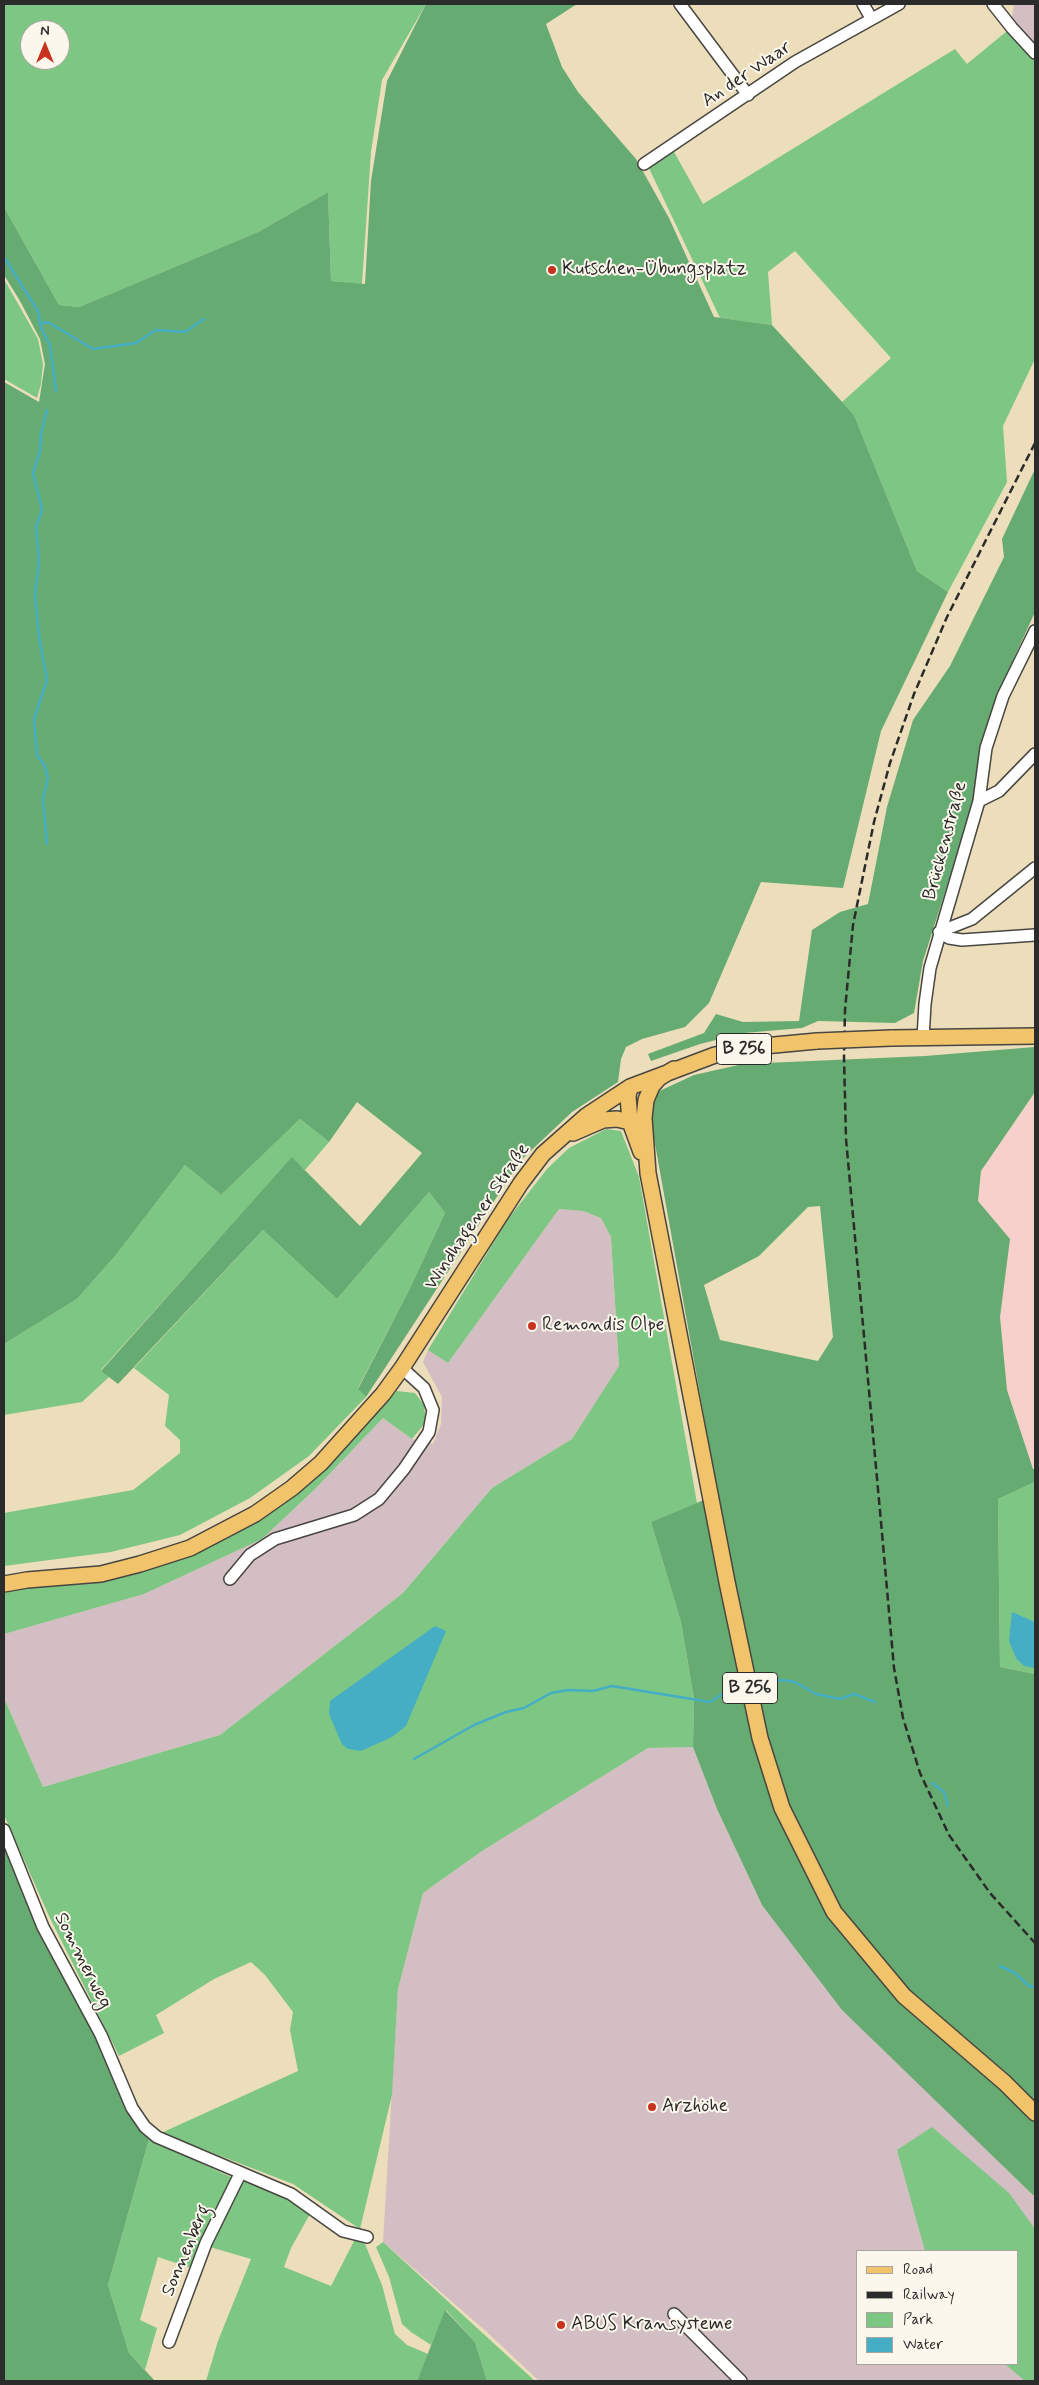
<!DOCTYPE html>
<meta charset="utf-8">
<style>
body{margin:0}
#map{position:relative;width:1039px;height:2385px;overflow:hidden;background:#ecdebb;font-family:Mynerve,sans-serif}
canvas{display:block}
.frame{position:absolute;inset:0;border:5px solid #2b2b2b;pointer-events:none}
.legend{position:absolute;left:856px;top:2250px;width:162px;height:115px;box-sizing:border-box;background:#fbf7ec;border:1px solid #a8a59f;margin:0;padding:6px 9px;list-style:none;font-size:15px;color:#2b2b2b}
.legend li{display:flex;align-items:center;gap:10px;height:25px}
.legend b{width:25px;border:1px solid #a8a59f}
.north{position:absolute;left:20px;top:20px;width:50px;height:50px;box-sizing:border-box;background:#fbf7ec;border:1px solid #a8a59f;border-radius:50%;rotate:0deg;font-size:14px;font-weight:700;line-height:20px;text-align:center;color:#2b2b2b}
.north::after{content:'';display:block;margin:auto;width:18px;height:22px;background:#c8321e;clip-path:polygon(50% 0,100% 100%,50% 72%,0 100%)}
</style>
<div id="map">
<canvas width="1039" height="2385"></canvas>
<div class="frame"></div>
<ul class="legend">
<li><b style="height:6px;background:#f1c36a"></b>Road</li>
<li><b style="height:6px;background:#2b2b2b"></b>Railway</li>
<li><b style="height:14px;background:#7dc683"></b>Park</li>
<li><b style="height:14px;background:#45aec4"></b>Water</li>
</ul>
<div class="north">N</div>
</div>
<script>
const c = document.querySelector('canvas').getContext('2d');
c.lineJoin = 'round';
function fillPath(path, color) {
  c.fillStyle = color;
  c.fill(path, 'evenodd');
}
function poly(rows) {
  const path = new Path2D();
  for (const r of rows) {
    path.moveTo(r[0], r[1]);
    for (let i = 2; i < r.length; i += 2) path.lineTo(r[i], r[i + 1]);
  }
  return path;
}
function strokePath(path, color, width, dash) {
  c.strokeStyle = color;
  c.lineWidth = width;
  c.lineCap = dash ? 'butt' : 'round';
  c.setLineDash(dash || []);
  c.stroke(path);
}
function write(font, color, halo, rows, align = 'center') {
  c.font = font + ' Mynerve,sans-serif';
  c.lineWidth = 4;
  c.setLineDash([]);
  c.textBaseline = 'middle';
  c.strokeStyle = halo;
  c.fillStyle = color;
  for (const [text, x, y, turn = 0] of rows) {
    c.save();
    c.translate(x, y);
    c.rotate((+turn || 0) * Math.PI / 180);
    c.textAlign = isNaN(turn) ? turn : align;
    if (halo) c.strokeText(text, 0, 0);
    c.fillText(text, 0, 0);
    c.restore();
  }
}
fillPath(poly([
 [1035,1092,1035,1469,1033,1470,1007,1390,1000,1317,1010,1239,978,1201,981,1171]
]), '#f7d0cc');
fillPath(poly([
 [1014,4,1035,4,1035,45,1012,18],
 [559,1209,583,1211,601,1218,611,1237,619,1367,572,1439,492,1488,403,1593,220,1735,43,1787,4,1698,4,1634,144,1594,262,1539,315,1489,383,1418,412,1439,433,1444,441,1424,442,1397,423,1362,428,1350,448,1363],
 [693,1747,717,1809,762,1905,948,2111,1035,2197,1035,2381,539,2381,488,2333,383,2242,398,1989,423,1893,482,1851,648,1748],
 [858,2251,1018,2251,1018,2364,858,2364]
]), '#d2bec3');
fillPath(poly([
 [4,4,426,4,382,80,371,152,362,284,331,281,328,192,258,232,79,307,59,305,4,207],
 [30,30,60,30,60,60,30,60],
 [1007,31,1035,60,1035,359,1003,426,1007,482,948,592,917,571,854,415,842,402,891,358,795,251,768,272,772,325,720,318,648,166,673,150,703,204,955,49,967,64],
 [4,279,38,339,43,364,41,384,37,398,4,379],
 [300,1119,329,1142,305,1170,292,1158,101,1370,109,1377,82,1402,4,1415,4,1344,77,1299,116,1255,185,1165,221,1195],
 [606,1129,621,1131,639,1177,697,1503,651,1522,681,1622,694,1699,693,1747,648,1748,482,1851,423,1893,398,1989,392,2095,360,2229,293,2184,161,2133,298,2071,290,2030,293,2012,265,1975,251,1962,214,1979,156,2015,164,2033,119,2056,49,1916,4,1815,4,1698,43,1787,220,1735,403,1593,492,1488,572,1439,619,1366,611,1237,601,1218,583,1211,559,1209,448,1363,428,1350,508,1219,547,1169,569,1148],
 [429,1192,445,1213,409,1290,358,1388,366,1397,309,1456,250,1498,180,1535,111,1552,4,1566,4,1513,133,1490,180,1453,180,1440,165,1426,169,1395,134,1368,263,1230,337,1299],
 [397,1391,415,1393,424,1405,426,1422,412,1439,383,1418,315,1489,262,1539,144,1594,4,1634,4,1593,195,1553,332,1461],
 [1035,1482,1035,1674,1000,1667,998,1499],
 [932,2127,1009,2193,1035,2229,1035,2381,1025,2381,1005,2364,1018,2364,1018,2251,925,2251,897,2150],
 [149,2139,233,2178,191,2268,158,2257,140,2320,157,2328,145,2370,129,2353,108,2285],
 [242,2180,291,2199,310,2214,291,2248,284,2267,331,2286,355,2239,365,2244,382,2285,395,2334,407,2345,428,2354,417,2381,206,2381,218,2341,251,2259,210,2247],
 [383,2242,535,2381,487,2381,475,2342,446,2310,431,2345,411,2332,402,2324,389,2277,376,2247]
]), '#7dc683');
fillPath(poly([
 [426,4,577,4,546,24,562,67,578,92,636,159,669,218,714,317,772,325,854,415,917,571,948,592,881,731,843,888,761,882,709,1003,685,1027,642,1039,626,1047,621,1059,618,1082,572,1112,521,1160,366,1397,358,1389,409,1290,445,1213,429,1192,337,1299,263,1230,118,1384,101,1371,292,1157,360,1226,422,1153,357,1102,329,1142,300,1119,221,1195,185,1165,116,1255,77,1299,4,1344,4,382,39,402,45,364,40,339,20,301,4,275,4,207,59,305,79,307,258,232,328,192,331,281,365,284,371,181,387,81],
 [1035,469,1035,612,995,700,981,742,975,798,923,961,914,1013,895,1023,818,1021,802,1028,744,1033,700,1044,651,1061,648,1054,704,1033,716,1014,743,1022,799,1021,812,930,840,912,868,904,887,807,913,720,950,666,1004,557,1002,539],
 [1035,1047,1035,1092,981,1171,978,1201,1010,1239,1000,1317,1007,1390,1033,1469,1035,1469,1035,1482,998,1499,1000,1667,1035,1674,1035,2197,842,2010,762,1905,717,1809,693,1747,694,1699,681,1622,651,1522,718,1494,653,1133,651,1103,655,1093,694,1075,743,1064,925,1056],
 [820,1206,833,1337,818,1361,720,1340,704,1285,759,1256,808,1207],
 [4,1840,99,2035,123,2100,149,2139,108,2285,129,2353,155,2381,4,2381],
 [445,2310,475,2342,487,2381,417,2381]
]), '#66ab71');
fillPath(poly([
 [1012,1612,1035,1622,1035,1668,1024,1666,1016,1658,1009,1641],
 [435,1626,446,1631,406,1726,392,1737,361,1751,348,1749,342,1744,329,1714,330,1701]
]), '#45aec4');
strokePath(poly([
 [4,257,38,311,41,328,50,345,56,391],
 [40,324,48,322,93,349,136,343,156,330,185,332,204,319],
 [47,410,41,434,40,451,33,473,42,510,36,527,39,560,35,595,39,636,47,680,34,719,37,755,45,766,48,778,43,799,47,844],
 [773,1682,783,1680,795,1682,816,1694,840,1699,854,1694,875,1702],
 [414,1759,474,1725,506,1712,524,1708,551,1693,568,1690,593,1691,612,1686,710,1702,724,1693],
 [932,1783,944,1792,948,1806],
 [1000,1966,1015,1973,1029,1986,1035,1987]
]), '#45aec4', 2.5);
const minor = poly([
 [680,4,748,95],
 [863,4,871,18],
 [993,4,1012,28,1035,53],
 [644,164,795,62,899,4],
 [979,801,999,791,1035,754],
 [939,932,972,919,1035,868],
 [939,932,949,938,962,940,1035,935],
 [923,1038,925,1004,930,968,979,801,986,748,1003,696,1035,631],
 [230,1579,250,1555,275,1539,354,1515,379,1499,404,1469,429,1432,433,1410,424,1388,402,1368],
 [4,1830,43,1927,101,2035,132,2108,145,2127,157,2137,291,2194,343,2231,367,2237],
 [674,2314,741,2381],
 [169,2342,206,2243,240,2174]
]);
const major = poly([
 [891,1038,1035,1036],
 [674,1069,659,1078,652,1086,646,1100,644,1118,648,1173,727,1582,760,1738,782,1808,834,1912,904,1996,1005,2083,1035,2113],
 [630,1087,628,1096,630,1122,641,1152],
 [573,1133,603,1120,617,1119,630,1122],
 [4,1584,27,1580,101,1574,140,1564,190,1548,255,1514,292,1488,321,1463,383,1394,402,1368,521,1183,543,1154,586,1116,630,1087,715,1055,753,1047,817,1041]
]);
strokePath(minor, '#484641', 14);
strokePath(major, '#484641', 18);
strokePath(minor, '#fff', 11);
strokePath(major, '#f1c36a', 15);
strokePath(poly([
 [1035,443,947,617,914,694,890,763,874,822,853,925,845,1010,844,1057,846,1139,882,1533,894,1668,903,1718,920,1773,949,1835,990,1893,1035,1943]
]), '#2b2b2b', 2.5, [8, 4]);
const majorBridge = poly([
 [817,1041,891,1038]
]);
strokePath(majorBridge, '#484641', 18, []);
strokePath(majorBridge, '#f1c36a', 15);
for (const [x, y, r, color] of [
 [552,270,5,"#c8321e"],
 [532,1326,5,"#c8321e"],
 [652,2107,5,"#c8321e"],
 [561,2325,5,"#c8321e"]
]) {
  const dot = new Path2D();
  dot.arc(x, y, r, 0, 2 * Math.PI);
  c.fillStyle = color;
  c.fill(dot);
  strokePath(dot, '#fbf7ec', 2);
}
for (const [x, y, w] of [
 [744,1049,55],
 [750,1688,55]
]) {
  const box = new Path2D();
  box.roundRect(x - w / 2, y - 15.5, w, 31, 4);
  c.fillStyle = '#fbf7ec';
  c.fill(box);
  strokePath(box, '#2b2b2b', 1);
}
write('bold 18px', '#2b2b2b', null, [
 ["B 256",744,1049],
 ["B 256",750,1688]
]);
write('19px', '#2b2b2b', '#fbf7ec', [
 ["An der Waar",747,75,-34],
 ["Brückenstraße",946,841,-75],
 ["Windhagener Straße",478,1217,-56],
 ["Sommerweg",82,1961,63],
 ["Sonnenberg",187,2251,-67]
]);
write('19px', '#2b2b2b', '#fbf7ec', [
 ["Kutschen-Übungsplatz",562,270],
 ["Remondis Olpe",542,1326],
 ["Arzhöhe",662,2107],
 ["ABUS Kransysteme",571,2325]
], 'left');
</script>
